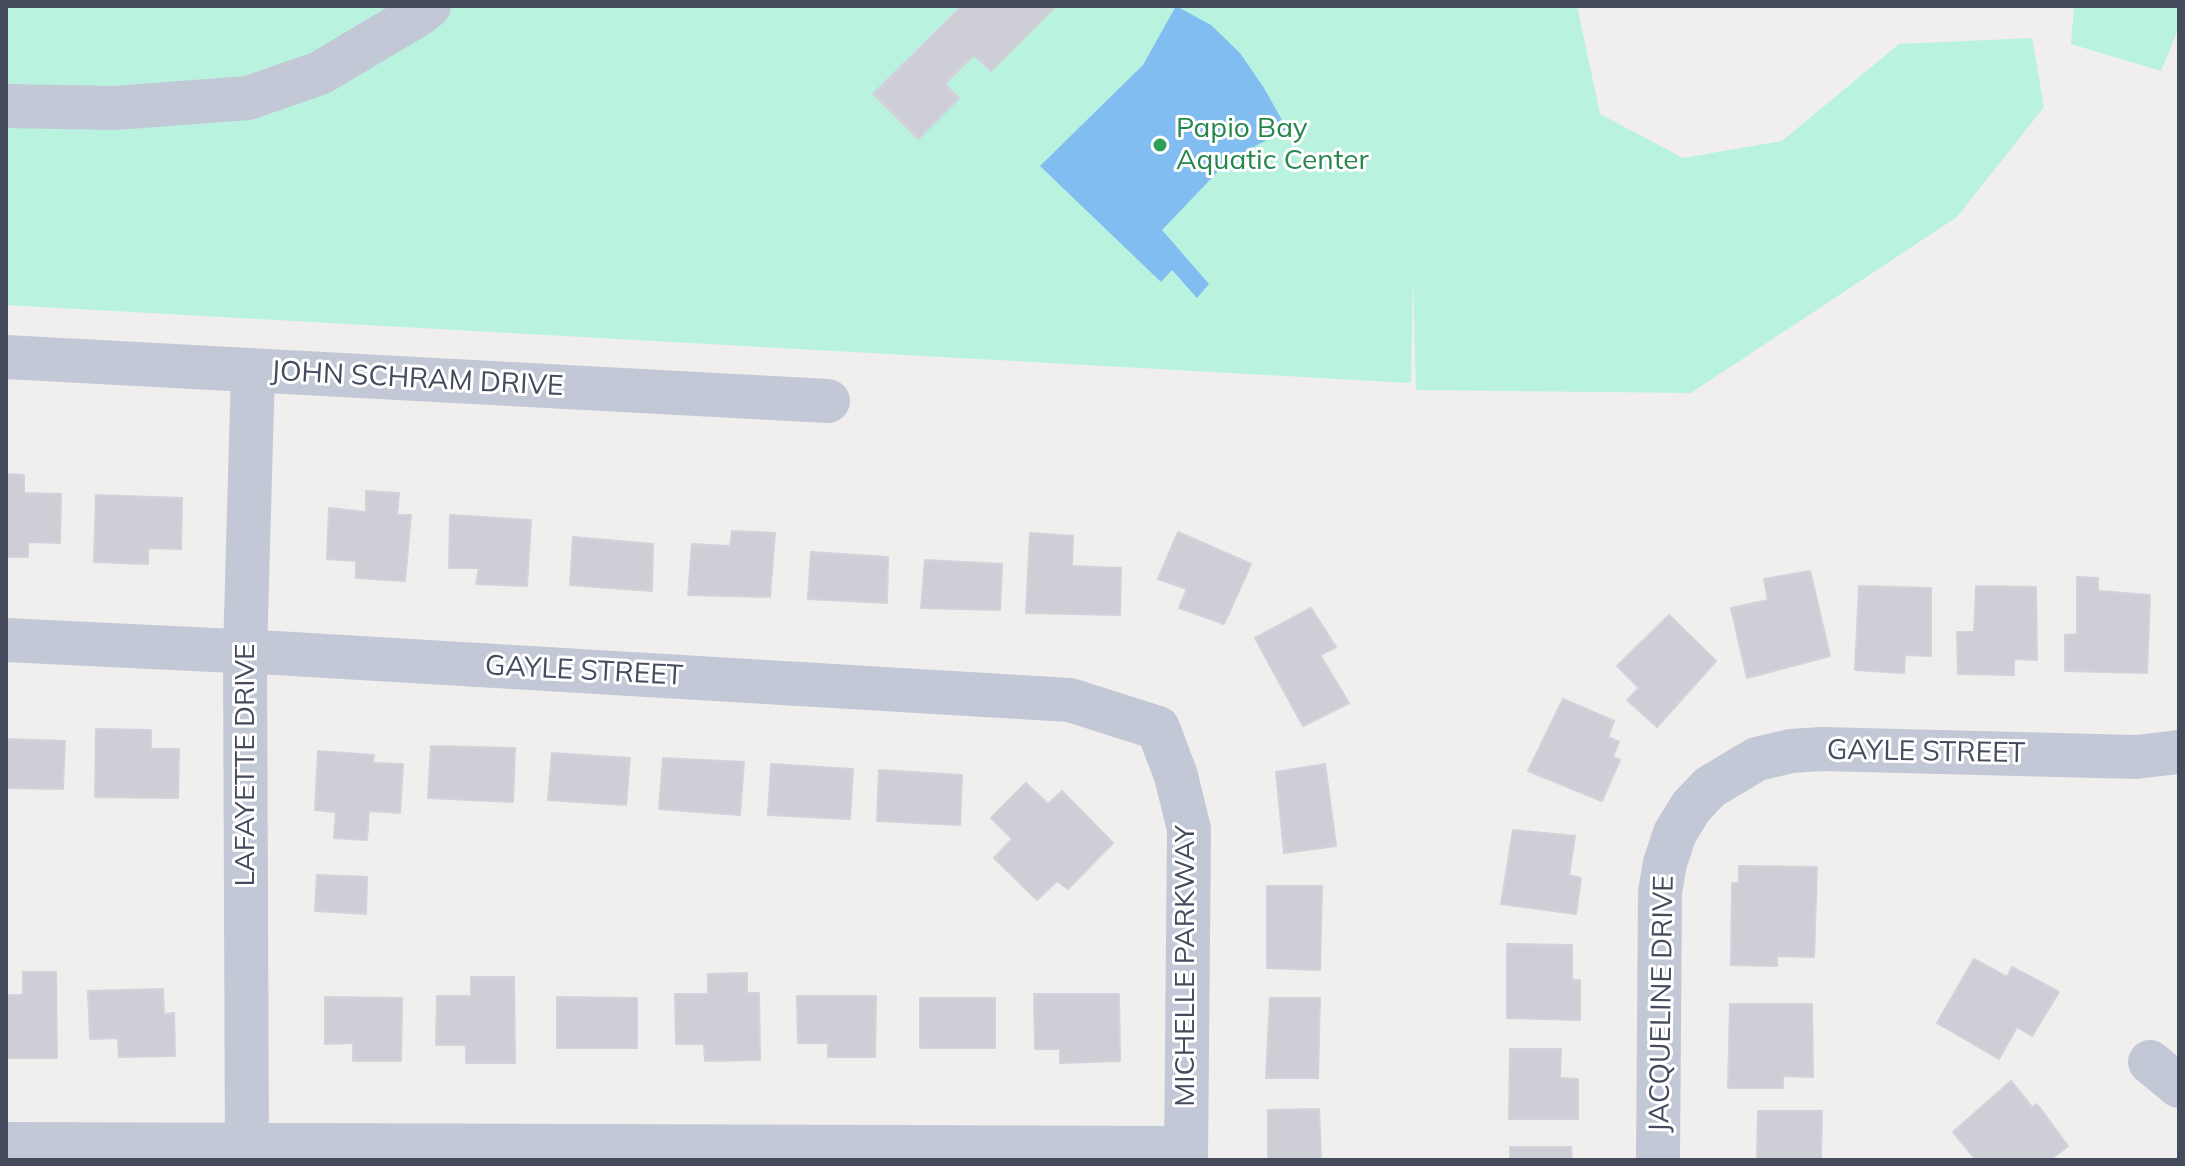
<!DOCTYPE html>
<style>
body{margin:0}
#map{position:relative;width:2185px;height:1166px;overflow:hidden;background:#f1efee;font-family:Mulish,sans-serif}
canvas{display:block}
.frame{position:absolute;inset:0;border:8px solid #454b5d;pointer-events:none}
</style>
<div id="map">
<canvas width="2185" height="1166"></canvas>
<div class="frame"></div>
</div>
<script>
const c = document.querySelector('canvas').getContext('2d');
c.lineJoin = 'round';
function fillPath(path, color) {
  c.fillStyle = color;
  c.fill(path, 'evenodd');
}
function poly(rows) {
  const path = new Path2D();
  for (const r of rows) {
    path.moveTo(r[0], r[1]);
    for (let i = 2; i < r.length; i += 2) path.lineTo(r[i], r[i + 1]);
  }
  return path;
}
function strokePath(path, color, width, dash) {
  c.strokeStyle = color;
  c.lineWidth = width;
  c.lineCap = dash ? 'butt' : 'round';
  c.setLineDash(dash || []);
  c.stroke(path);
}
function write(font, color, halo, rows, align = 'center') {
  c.font = font + ' Mulish,sans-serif';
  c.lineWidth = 6;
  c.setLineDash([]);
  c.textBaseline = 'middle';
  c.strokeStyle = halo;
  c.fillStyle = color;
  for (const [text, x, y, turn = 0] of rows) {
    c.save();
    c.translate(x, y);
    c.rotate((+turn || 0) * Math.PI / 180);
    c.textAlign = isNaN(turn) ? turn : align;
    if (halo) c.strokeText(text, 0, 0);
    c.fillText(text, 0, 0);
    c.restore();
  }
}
fillPath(poly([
 [6,6,1577,6,1600,114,1683,158,1782,141,1899,44,2032,38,2044,107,1957,217,1691,393,1416,390,1413,276,1411,383,6,305],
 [2074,6,2179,6,2179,27,2161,71,2071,44]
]), '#b9f2de');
fillPath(poly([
 [1176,6,1211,25,1240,53,1264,88,1287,129,1228,161,1162,230,1209,284,1197,298,1172,270,1161,282,1040,166,1143,65]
]), '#82bdf2');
const building = poly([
 [962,6,1056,6,991,71,974,55,945,84,959,98,918,139,873,94,962,6],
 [6,474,24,475,24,493,61,494,60,543,28,542,28,557,6,557,6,474],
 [366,491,399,493,397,515,411,515,405,581,356,578,356,561,327,559,329,508,366,512,366,491],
 [96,495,182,498,181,549,148,548,148,564,94,562,96,495],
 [450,515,531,520,527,586,476,584,479,568,449,568,450,515],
 [732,531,775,533,770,597,688,595,692,544,730,546,732,531],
 [1178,532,1251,564,1224,624,1179,608,1187,589,1158,579,1178,532],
 [1030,533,1073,536,1072,566,1121,568,1120,615,1026,613,1030,533],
 [573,537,653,544,652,591,570,585,573,537],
 [811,552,888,557,887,603,808,599,811,552],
 [925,560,1002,564,1000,610,921,608,925,560],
 [1810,571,1830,656,1747,678,1731,608,1768,600,1764,579,1810,571],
 [2077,577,2098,578,2098,591,2150,595,2147,673,2065,671,2065,635,2077,634,2077,577],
 [1859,586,1931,588,1931,656,1905,655,1904,673,1855,670,1859,586],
 [1976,586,2036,587,2037,660,2014,659,2014,675,1958,674,1957,632,1974,632,1976,586],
 [1311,608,1336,647,1320,655,1349,703,1303,726,1255,638,1311,608],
 [1669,615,1716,661,1657,727,1627,700,1639,688,1617,666,1669,615],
 [1563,699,1614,721,1608,737,1619,742,1613,757,1620,760,1602,801,1528,771,1563,699],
 [96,729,151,730,151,749,179,749,178,798,95,797,96,729],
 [6,739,65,741,63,789,6,788,6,739],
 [431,746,515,748,513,802,428,798,431,746],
 [318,751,374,755,373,763,403,764,400,813,369,811,367,840,334,838,336,812,315,810,318,751],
 [552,753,630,758,626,805,548,800,552,753],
 [663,758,744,762,740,815,659,809,663,758],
 [771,764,853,769,850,819,768,815,771,764],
 [1325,764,1336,846,1284,853,1276,772,1325,764],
 [879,770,962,775,960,825,877,821,879,770],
 [1026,783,1048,804,1062,791,1113,843,1068,889,1057,881,1037,900,994,858,1012,839,991,818,1026,783],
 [1513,830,1575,836,1569,875,1581,878,1576,914,1501,904,1513,830],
 [1739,866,1817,867,1814,957,1777,956,1777,966,1731,965,1732,883,1739,883,1739,866],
 [317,875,367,877,366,914,315,911,317,875],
 [1267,886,1322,886,1320,970,1267,968,1267,886],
 [1507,944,1572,945,1572,980,1580,980,1580,1020,1507,1018,1507,944],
 [1974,959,2007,977,2012,967,2059,992,2032,1036,2017,1027,1999,1059,1937,1023,1974,959],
 [23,972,56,972,57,1058,6,1058,6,995,23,995,23,972],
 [747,973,747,993,759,993,760,1060,705,1061,704,1044,676,1044,675,994,708,994,708,974,747,973],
 [471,977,514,977,515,1063,466,1063,466,1045,436,1045,437,996,471,996,471,977],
 [163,989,164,1014,174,1013,175,1056,119,1057,118,1038,90,1039,88,991,163,989],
 [1034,994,1119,994,1120,1061,1060,1063,1060,1049,1035,1049,1034,994],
 [797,996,876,996,875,1057,828,1057,828,1043,798,1043,797,996],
 [325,997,402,998,401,1061,353,1061,353,1043,325,1044,325,997],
 [557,997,637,998,637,1048,557,1048,557,997],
 [920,998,995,998,995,1048,920,1048,920,998],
 [1270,998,1320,998,1318,1078,1266,1078,1270,998],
 [1730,1004,1812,1004,1813,1077,1783,1076,1783,1088,1728,1088,1730,1004],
 [1510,1049,1561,1049,1560,1078,1578,1079,1578,1119,1509,1119,1510,1049],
 [2011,1081,2032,1107,2037,1104,2068,1146,2050,1160,1976,1160,1953,1132,2011,1081],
 [1319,1109,1321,1160,1268,1160,1268,1110,1319,1109],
 [1758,1111,1822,1111,1821,1160,1738,1160,1757,1159,1758,1111],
 [1510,1147,1571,1147,1572,1160,1510,1160,1510,1147]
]);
fillPath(building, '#cdced6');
strokePath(building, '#d1d2da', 2);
strokePath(poly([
 [6,106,115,108,248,98,320,73,419,14,429,6],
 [6,357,828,401],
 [6,640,276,653,1070,700,1158,728,1176,776,1189,829,1186,1160],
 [2150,1062,2179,1086],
 [6,1144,1186,1148],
 [247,1160,245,651,253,371],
 [1658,1160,1660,892,1665,863,1675,833,1691,807,1710,787,1757,759,1791,751,1822,749,2136,757,2179,752]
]), '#c3c8d6', 44);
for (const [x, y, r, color] of [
 [1160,145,8,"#2e9e5b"]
]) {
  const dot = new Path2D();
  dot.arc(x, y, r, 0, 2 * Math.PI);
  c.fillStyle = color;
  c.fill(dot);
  strokePath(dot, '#fff', 3);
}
write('28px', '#27864d', '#fff', [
 ["Papio Bay",1176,129],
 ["Aquatic Center",1176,161]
], 'left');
write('28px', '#454b5d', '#fff', [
 ["JOHN SCHRAM DRIVE",417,379,3],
 ["GAYLE STREET",584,671,3],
 ["GAYLE STREET",1926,752,1],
 ["LAFAYETTE DRIVE",246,765,-90],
 ["MICHELLE PARKWAY",1186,966,-90],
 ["JACQUELINE DRIVE",1662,1004,-89]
]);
</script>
